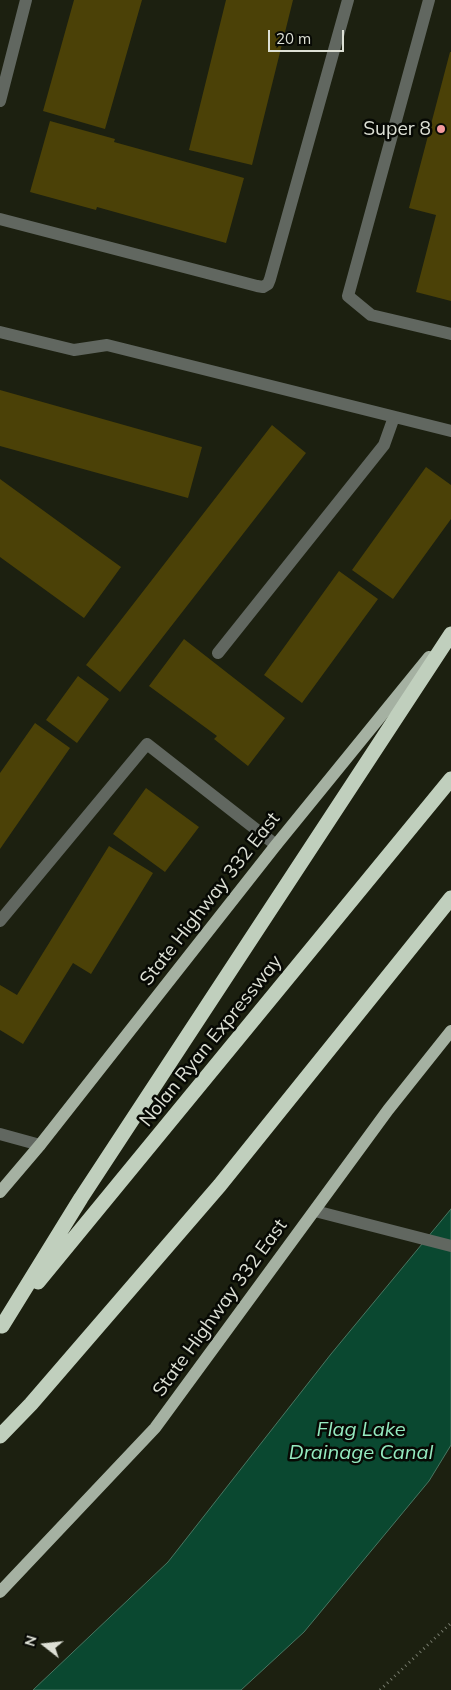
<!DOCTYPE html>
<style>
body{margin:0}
#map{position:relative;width:451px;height:1690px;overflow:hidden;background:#1c2010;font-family:Mulish,sans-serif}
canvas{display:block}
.north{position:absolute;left:20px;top:1620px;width:50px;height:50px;-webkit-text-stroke:4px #070904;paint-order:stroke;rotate:286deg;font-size:14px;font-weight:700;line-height:20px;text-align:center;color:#dde0d5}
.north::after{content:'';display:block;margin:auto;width:18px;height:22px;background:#dde0d5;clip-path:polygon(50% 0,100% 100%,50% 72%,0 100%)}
.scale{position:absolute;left:268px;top:30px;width:76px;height:22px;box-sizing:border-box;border:2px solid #dde0d5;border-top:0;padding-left:6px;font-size:15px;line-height:18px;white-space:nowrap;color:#dde0d5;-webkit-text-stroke:4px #070904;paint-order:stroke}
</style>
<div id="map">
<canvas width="451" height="1690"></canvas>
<div class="north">N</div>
<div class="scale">20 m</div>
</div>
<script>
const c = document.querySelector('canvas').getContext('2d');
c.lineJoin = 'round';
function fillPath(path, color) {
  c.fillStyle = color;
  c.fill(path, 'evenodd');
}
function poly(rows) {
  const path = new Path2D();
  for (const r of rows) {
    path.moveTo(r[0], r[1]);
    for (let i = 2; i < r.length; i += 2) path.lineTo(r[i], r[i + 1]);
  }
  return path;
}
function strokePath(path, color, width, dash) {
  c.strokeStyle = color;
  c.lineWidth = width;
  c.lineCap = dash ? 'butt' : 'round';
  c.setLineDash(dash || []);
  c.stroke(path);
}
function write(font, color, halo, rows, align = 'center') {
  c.font = font + ' Mulish,sans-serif';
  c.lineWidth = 5;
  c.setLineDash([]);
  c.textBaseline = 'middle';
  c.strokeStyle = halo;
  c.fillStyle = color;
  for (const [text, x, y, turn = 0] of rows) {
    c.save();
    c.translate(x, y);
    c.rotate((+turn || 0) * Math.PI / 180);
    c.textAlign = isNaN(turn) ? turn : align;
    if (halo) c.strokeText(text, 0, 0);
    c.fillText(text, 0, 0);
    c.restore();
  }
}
const water = poly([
 [451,1209,451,1445,429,1481,304,1632,241,1690,33,1690,168,1562,331,1354,451,1209]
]);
fillPath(water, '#0a4830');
strokePath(water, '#497662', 1);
fillPath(poly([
 [74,0,142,0,105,129,43,111],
 [226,0,293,0,252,165,189,150],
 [450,52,451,52,451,301,416,292,436,215,409,208],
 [50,121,115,139,114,142,244,178,226,243,97,207,96,210,30,192],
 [0,390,202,447,188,498,0,446],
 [272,425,306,453,120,692,86,665],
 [426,467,451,485,451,519,393,599,352,570],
 [0,479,121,567,84,618,0,557],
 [339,571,378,599,302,703,264,675],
 [184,639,285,718,248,766,214,739,217,736,149,686],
 [78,676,109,699,77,743,46,720],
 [35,723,70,748,0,849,0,773],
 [146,788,199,827,165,872,113,834],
 [109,846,153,873,91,974,73,963,23,1044,0,1030,0,985,17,995]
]), '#4b4107');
strokePath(poly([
 [380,1690,451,1623]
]), '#777b6d', 3, [1, 4]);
strokePath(poly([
 [429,0,348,296,371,315,451,334],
 [0,101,26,0],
 [0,219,257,286,263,287,268,284,270,279,348,0],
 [0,332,74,350,107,345,451,431],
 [218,653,384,445,394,417],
 [0,921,147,744,276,845],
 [0,1134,40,1145],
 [315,1211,451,1246]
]), '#616760', 12);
strokePath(poly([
 [0,1192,40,1145,276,845,429,657],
 [0,1592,155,1428,388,1110,451,1031]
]), '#a5b1a2', 12);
strokePath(poly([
 [38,1282,451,779],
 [2,1326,81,1198,451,634],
 [0,1436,31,1404,220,1185,451,898]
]), '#c0cfbd', 15);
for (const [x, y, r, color] of [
 [441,129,5,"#f49b9f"]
]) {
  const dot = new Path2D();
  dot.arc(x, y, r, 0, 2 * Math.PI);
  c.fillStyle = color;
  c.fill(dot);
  strokePath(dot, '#070904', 2);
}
write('19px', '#dde0d5', '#070904', [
 ["Super 8",431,129]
], 'right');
write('19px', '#dde0d5', '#070904', [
 ["State Highway 332 East",210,899,-52],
 ["Nolan Ryan Expressway",211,1041,-51],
 ["State Highway 332 East",220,1308,-54]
]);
write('italic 20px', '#95ebc0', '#070904', [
 ["Flag Lake",361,1430],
 ["Drainage Canal",361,1453]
]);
</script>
